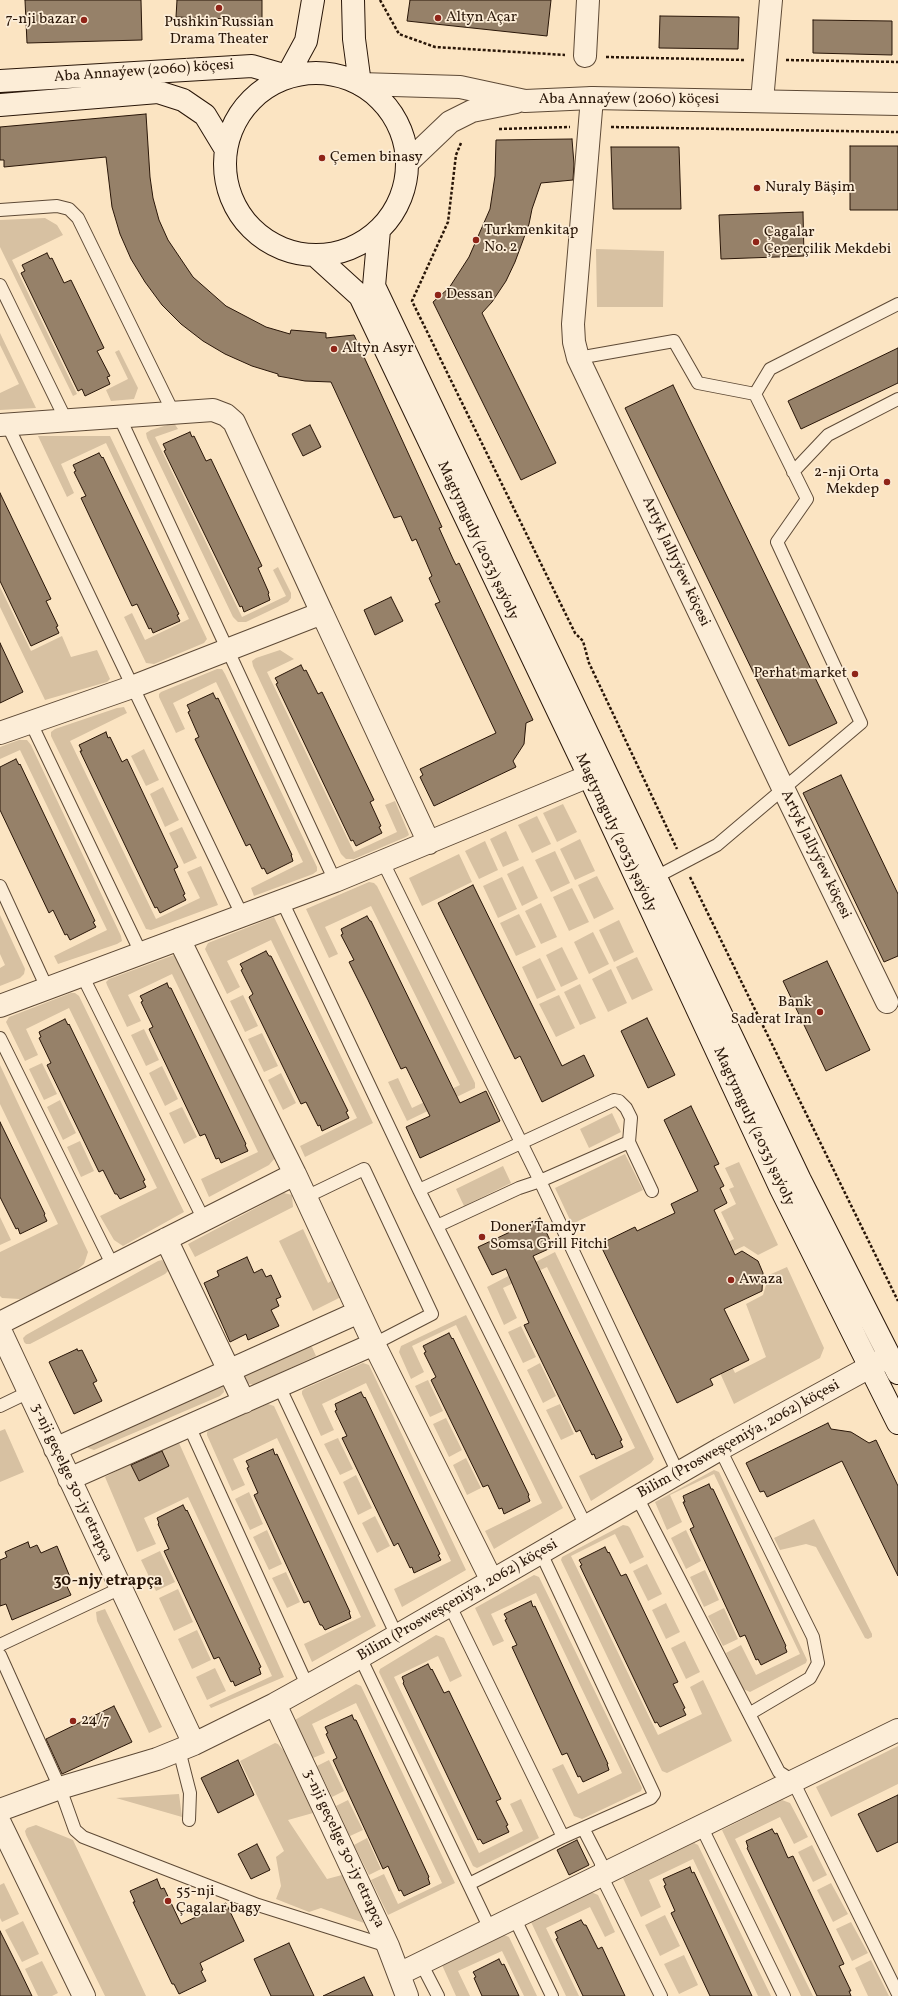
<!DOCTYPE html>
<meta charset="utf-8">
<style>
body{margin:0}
canvas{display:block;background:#fbe4c2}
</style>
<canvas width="898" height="1996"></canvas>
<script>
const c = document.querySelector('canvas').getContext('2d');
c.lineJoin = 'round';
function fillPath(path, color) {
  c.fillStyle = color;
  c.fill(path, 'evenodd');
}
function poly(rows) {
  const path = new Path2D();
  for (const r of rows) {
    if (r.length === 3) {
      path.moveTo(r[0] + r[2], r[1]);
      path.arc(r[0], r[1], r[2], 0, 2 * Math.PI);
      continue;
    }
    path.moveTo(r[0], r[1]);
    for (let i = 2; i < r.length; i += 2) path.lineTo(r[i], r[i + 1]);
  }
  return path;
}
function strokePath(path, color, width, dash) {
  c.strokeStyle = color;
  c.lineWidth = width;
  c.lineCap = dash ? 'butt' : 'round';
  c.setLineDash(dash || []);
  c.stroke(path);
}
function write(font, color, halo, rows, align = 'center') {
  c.font = font + ' Vollkorn,serif';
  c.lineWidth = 3.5;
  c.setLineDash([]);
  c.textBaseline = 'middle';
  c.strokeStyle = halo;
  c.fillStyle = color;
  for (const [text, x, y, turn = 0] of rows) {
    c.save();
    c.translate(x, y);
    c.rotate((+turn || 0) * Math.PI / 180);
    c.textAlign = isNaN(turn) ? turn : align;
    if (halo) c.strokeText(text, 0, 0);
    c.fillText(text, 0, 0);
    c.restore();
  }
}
fillPath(poly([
 [45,218,57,225,63,235,12,260,77,394,73,396,0,247,0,220],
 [596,249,664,251,663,307,597,307],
 [0,333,36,408,0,410,0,393,19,384,0,345],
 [119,350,138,388,134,399,111,401,106,390,128,379,115,352],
 [174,423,178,429,155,437,242,617,286,596,273,570,278,567,291,593,291,598,288,602,246,622,238,622,233,617,147,438,146,433,151,430],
 [38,436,110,436,207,639,204,643,154,664,146,663,124,617,132,613,145,640,189,619,106,443,61,464,74,493,67,497],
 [0,587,31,651,62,636,71,657,97,650,110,679,107,682,45,700,0,607],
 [280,650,294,659,267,672,354,852,397,832,385,805,395,801,408,832,409,835,406,837,354,859,346,859,341,854,253,666,252,661,256,658],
 [217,669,222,669,225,674,317,867,317,871,313,874,254,896,251,888,303,862,216,682,173,703,185,729,176,733,159,697,159,694,161,692],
 [124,707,127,713,70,741,156,919,200,898,187,872,201,866,218,905,151,930,146,929,51,736,51,732,55,729,117,708],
 [19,740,27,740,31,745,121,936,122,941,117,944,58,964,54,956,107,930,20,750,0,759,0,747],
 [144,749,159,780,146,786,131,756],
 [163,787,179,820,165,827,150,794],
 [563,804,577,832,557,842,543,813],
 [537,816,551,844,532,853,518,825],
 [182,827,197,858,184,864,169,833],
 [506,831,519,860,503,867,490,839],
 [580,839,595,871,575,880,560,849],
 [485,841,498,870,479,879,465,851],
 [555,851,570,883,551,892,535,860],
 [459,854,472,882,422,906,409,878],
 [523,866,538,898,522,906,507,874],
 [597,876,614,909,594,919,578,885],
 [502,877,517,909,498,918,483,886],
 [369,882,374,883,377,886,475,1083,475,1088,471,1090,407,1121,388,1082,398,1078,412,1108,460,1085,371,906,325,927,338,954,329,958,306,909],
 [572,888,589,922,569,931,553,897],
 [541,903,557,937,541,944,525,911],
 [519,914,536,947,516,956,500,923],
 [0,915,25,969,24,974,20,978,0,986,0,968,5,965,0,954],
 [274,917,373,1123,305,1157,300,1146,357,1118,271,940,227,961,240,987,227,994,205,949,208,943],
 [619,920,634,952,614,962,599,930],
 [593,932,609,964,589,974,574,942],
 [562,947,578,979,561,987,546,955],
 [174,955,179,957,275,1158,269,1165,209,1197,201,1179,258,1152,172,974,128,995,141,1021,127,1027,107,985,106,982,109,979],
 [637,957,653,990,632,1000,616,967],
 [540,958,556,990,537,999,522,967],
 [611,969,627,1003,608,1012,592,979],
 [580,984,596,1018,580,1025,564,992],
 [71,993,75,993,79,996,184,1212,123,1246,114,1240,100,1216,157,1188,69,1008,26,1029,38,1055,25,1061,6,1022,9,1017],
 [243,995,258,1026,245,1032,230,1001],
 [559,995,575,1028,556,1037,539,1004],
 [144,1029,159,1060,146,1066,131,1035],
 [262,1033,278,1066,264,1072,248,1039],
 [42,1063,57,1094,44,1100,29,1069],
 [0,1065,88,1252,84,1264,73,1274,20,1299,2,1298,0,1296,0,1252,58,1224,0,1104],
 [162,1066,178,1099,165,1106,149,1073],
 [281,1073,296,1103,283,1110,268,1080],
 [60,1100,76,1133,63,1140,47,1107],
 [182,1107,197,1137,184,1144,169,1113],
 [612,1113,621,1132,589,1148,580,1129],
 [80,1141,94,1171,81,1177,67,1147],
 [625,1154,643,1190,572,1224,555,1188],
 [739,1162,778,1245,758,1255,744,1246,731,1252,726,1243,734,1239,721,1212,736,1204,729,1189,734,1187,725,1168],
 [503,1166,511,1183,464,1206,456,1189],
 [284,1193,292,1195,293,1207,195,1257,188,1244],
 [0,1217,11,1240,0,1245],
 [303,1229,328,1283,333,1280,341,1297,313,1311,279,1241],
 [555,1252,654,1459,651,1463,591,1501,579,1476,635,1448,547,1267,503,1288,517,1318,504,1325,487,1287],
 [162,1260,168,1266,168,1271,165,1274,30,1344,26,1344,24,1342,23,1338,26,1335,158,1261],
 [787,1267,824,1348,820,1358,734,1404,693,1313,704,1309,735,1373,766,1357,746,1304,763,1295,769,1275],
 [466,1315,563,1508,494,1549,485,1531,542,1503,456,1325,412,1346,424,1372,411,1379,399,1352,401,1346],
 [521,1326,536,1357,523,1363,508,1332],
 [294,1346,312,1347,316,1356,254,1385,246,1383,244,1372],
 [363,1363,369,1365,466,1570,402,1607,394,1589,451,1561,366,1383,322,1404,334,1430,321,1436,302,1394,302,1391,304,1389],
 [540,1363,556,1396,543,1403,527,1370],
 [428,1380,443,1411,430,1417,415,1386],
 [223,1384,224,1392,220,1396,94,1450,88,1448,88,1444],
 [268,1404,274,1406,376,1626,312,1662,304,1644,361,1617,277,1438,233,1459,245,1485,232,1491,207,1435,207,1432,209,1430],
 [560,1404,574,1434,561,1440,546,1410],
 [446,1418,462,1450,449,1457,433,1424],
 [5,1429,24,1472,0,1482,0,1431],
 [338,1438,353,1469,340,1475,324,1444],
 [172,1442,179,1443,284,1677,211,1708,209,1705,272,1676,188,1497,144,1518,156,1544,137,1552,105,1477],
 [466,1458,481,1488,467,1495,453,1465],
 [714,1470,719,1472,807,1660,806,1663,750,1692,743,1689,726,1653,741,1645,756,1675,800,1654,714,1474,670,1495,682,1522,667,1530,655,1502],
 [356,1475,372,1508,358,1515,343,1482],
 [249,1492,263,1524,250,1530,235,1499],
 [375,1516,390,1546,377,1553,362,1523],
 [814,1519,872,1634,872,1637,868,1639,865,1638,816,1547,806,1544,780,1550,774,1538],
 [623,1525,628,1526,630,1528,644,1557,630,1564,615,1534,571,1556,658,1735,702,1714,690,1687,703,1680,732,1741,667,1773,662,1771,561,1560,562,1557],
 [267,1530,282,1564,269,1570,253,1537],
 [686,1530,701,1561,686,1569,671,1538],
 [160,1551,175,1582,156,1591,141,1560],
 [647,1564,662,1594,648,1601,633,1571],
 [705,1570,719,1600,704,1607,690,1577],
 [286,1572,300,1602,287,1608,272,1578],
 [534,1575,539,1577,642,1788,641,1791,582,1819,574,1816,552,1769,563,1764,578,1794,622,1773,536,1593,491,1614,504,1641,493,1646,475,1608],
 [178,1589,193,1622,174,1631,159,1598],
 [666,1603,680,1632,666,1639,652,1610],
 [724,1608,738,1639,723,1646,708,1616],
 [105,1609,162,1727,149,1733,97,1621,96,1612],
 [197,1630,211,1660,192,1669,178,1639],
 [436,1635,444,1638,462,1676,450,1682,438,1656,394,1677,479,1853,523,1831,510,1804,521,1799,539,1838,477,1868,473,1866,379,1672,380,1669],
 [685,1641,700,1672,686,1679,671,1648],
 [215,1668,226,1691,207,1700,196,1677],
 [356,1684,361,1686,455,1883,388,1915,371,1880,384,1874,398,1904,442,1883,356,1703,312,1724,325,1753,313,1758,295,1720],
 [275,1743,278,1744,284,1751,313,1813,288,1820,327,1879,342,1875,364,1923,321,1908,309,1912,276,1899,281,1886,276,1857,284,1851,240,1761],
 [898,1746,898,1784,831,1817,816,1787],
 [329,1760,344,1791,332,1797,317,1766],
 [179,1794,182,1817,116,1798],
 [348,1800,363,1830,350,1836,336,1806],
 [782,1800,790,1803,808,1837,794,1844,780,1817,735,1839,813,1996,801,1996,722,1830],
 [36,1825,73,1840,146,1996,105,1996,26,1835,25,1831,27,1828],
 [367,1838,381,1869,369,1875,354,1845],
 [694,1843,698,1845,771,1996,758,1996,693,1859,649,1880,661,1907,641,1917,623,1878],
 [812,1845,827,1875,813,1882,798,1852],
 [4,1883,19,1914,2,1922,0,1918,0,1885],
 [831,1883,848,1914,833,1922,817,1890],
 [591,1892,598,1895,615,1932,605,1937,590,1907,546,1928,579,1996,566,1996,531,1922],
 [665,1915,680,1946,660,1956,645,1925],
 [23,1921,39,1954,22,1962,5,1930],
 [851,1922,868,1953,852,1961,836,1929],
 [504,1935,509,1937,537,1996,524,1996,502,1951,458,1971,470,1996,456,1996,442,1965],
 [684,1955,698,1985,679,1994,664,1964],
 [871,1960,889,1996,868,1996,855,1968],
 [42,1961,58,1993,52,1996,38,1996,25,1969]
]), '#d7c1a2');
const building = poly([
 [25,0,141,0,142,40,27,43,25,0],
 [177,0,262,0,262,20,176,17,177,0],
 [410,0,551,0,547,36,407,21,410,0],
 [660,16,739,17,738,49,659,48,660,16],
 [813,20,892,21,892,55,813,53,813,20],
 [146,114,150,177,153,198,159,220,168,240,193,277,226,306,266,327,290,334,291,330,326,333,326,338,354,335,442,527,439,528,453,559,456,565,459,563,533,720,526,723,524,744,513,761,516,767,434,806,420,777,423,775,420,769,496,733,435,604,440,602,429,578,432,576,416,539,412,541,401,516,394,518,331,382,305,381,278,376,278,374,252,366,225,354,203,341,181,324,162,305,145,282,131,259,120,234,112,207,106,157,4,167,4,160,0,160,0,127,146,114],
 [572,139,574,164,573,180,541,183,532,209,529,224,515,262,506,281,492,302,482,313,556,463,521,480,433,302,449,288,469,257,490,209,495,176,496,140,572,139],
 [850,146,898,146,898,210,850,210,850,146],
 [611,147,679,147,681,209,613,209,611,147],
 [803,212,804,256,721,259,719,215,803,212],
 [47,253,50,259,52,258,64,283,71,280,104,348,97,351,110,376,107,377,110,384,85,396,82,389,78,391,21,273,25,271,22,265,47,253],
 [898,348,898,383,801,429,788,401,898,348],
 [673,385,837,723,789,746,625,408,673,385],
 [310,425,321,447,303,456,292,434,310,425],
 [190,432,192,437,194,436,206,461,211,459,262,566,258,568,269,593,268,594,270,600,244,612,242,606,240,607,164,451,166,450,163,444,190,432],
 [99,453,102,458,103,457,179,614,177,615,180,621,153,633,151,628,149,629,137,604,132,606,81,498,86,496,74,472,76,471,73,465,99,453],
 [0,493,51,599,46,601,58,626,56,627,59,633,31,646,0,581,0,493],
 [391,597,403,621,375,635,364,610,391,597],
 [0,643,23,692,0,703,0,643],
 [301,665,304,671,306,670,318,694,322,692,374,800,370,802,381,826,379,827,382,833,356,846,353,840,351,841,276,684,278,683,275,678,301,665],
 [213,693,216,699,218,698,292,855,291,855,293,861,267,874,264,868,262,869,250,844,246,846,195,739,199,737,188,712,190,711,187,705,213,693],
 [106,732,108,738,110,737,122,762,127,759,178,867,174,869,185,894,183,895,186,900,160,913,157,907,155,908,80,751,82,751,79,745,106,732],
 [16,759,19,765,20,764,95,921,93,922,96,927,70,940,67,934,65,935,53,910,49,913,0,810,0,767,16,759],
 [841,775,898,894,898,956,884,962,803,793,841,775],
 [473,885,562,1066,584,1055,594,1076,542,1102,520,1056,515,1059,438,903,473,885],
 [367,916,370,921,371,921,460,1103,486,1091,500,1121,420,1158,406,1127,430,1116,406,1067,401,1069,368,1000,349,962,354,960,341,935,343,934,341,929,367,916],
 [266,951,269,956,271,956,348,1111,346,1112,349,1118,322,1131,320,1125,318,1126,306,1102,301,1104,249,997,253,994,241,970,243,969,240,964,266,951],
 [827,961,870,1050,826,1071,783,981,827,961],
 [167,983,169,988,171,988,246,1144,245,1145,248,1151,221,1163,219,1158,216,1159,205,1134,200,1136,149,1029,153,1027,141,1002,143,1001,140,996,167,983],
 [647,1018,675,1075,648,1088,621,1031,647,1018],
 [65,1019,68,1025,69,1024,145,1180,143,1181,146,1187,120,1199,117,1194,115,1194,103,1170,99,1172,47,1065,51,1063,39,1038,41,1037,39,1032,65,1019],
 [691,1106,719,1164,714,1166,724,1186,720,1188,727,1203,714,1210,735,1255,742,1251,758,1261,763,1273,762,1291,724,1309,749,1360,710,1379,713,1385,677,1403,600,1244,635,1227,637,1231,675,1213,671,1204,698,1191,664,1120,691,1106],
 [0,1122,45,1214,44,1215,47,1221,20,1234,18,1228,16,1229,0,1197,0,1122],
 [540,1218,553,1247,533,1256,622,1440,620,1441,623,1447,596,1459,594,1454,592,1455,580,1430,576,1432,524,1325,529,1323,506,1269,492,1275,478,1247,540,1218],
 [247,1257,254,1273,262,1269,266,1277,271,1275,281,1297,276,1299,279,1306,271,1310,279,1326,248,1340,246,1334,230,1342,204,1283,219,1276,217,1271,247,1257],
 [449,1333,452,1339,453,1338,529,1495,528,1496,530,1501,504,1514,502,1508,499,1509,488,1485,483,1487,431,1380,436,1377,424,1353,426,1352,423,1346,449,1333],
 [77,1349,78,1351,82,1350,97,1381,93,1383,102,1401,74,1414,49,1362,77,1349],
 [361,1392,364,1398,365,1397,440,1554,438,1555,441,1560,414,1573,412,1567,410,1568,398,1543,394,1546,342,1438,347,1436,335,1411,337,1410,335,1404,361,1392],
 [828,1423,831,1429,851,1432,869,1443,876,1440,898,1486,898,1576,842,1461,767,1497,764,1491,760,1492,746,1463,828,1423],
 [273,1449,275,1455,277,1454,350,1612,349,1612,351,1618,325,1630,322,1625,320,1625,309,1601,304,1603,254,1495,258,1493,247,1468,249,1467,246,1461,273,1449],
 [162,1451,169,1466,139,1481,131,1465,162,1451],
 [709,1484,711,1489,713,1489,786,1646,785,1647,787,1652,761,1665,758,1659,756,1660,745,1635,740,1637,690,1529,694,1527,683,1502,685,1502,683,1496,709,1484],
 [183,1505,186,1511,187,1510,261,1667,259,1668,261,1674,235,1686,233,1681,231,1682,219,1657,214,1659,164,1551,169,1549,158,1524,159,1523,157,1518,183,1505],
 [28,1542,30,1548,37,1545,41,1553,57,1546,70,1577,64,1580,71,1595,12,1620,6,1604,0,1606,0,1560,7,1557,5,1552,28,1542],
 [605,1547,608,1553,609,1552,621,1576,626,1574,678,1682,673,1684,685,1708,683,1709,686,1715,660,1727,657,1722,655,1723,580,1566,582,1565,579,1560,605,1547],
 [531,1601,533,1607,535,1606,608,1764,607,1764,609,1770,583,1782,580,1776,578,1777,567,1753,562,1755,512,1647,517,1645,505,1620,507,1619,504,1614,531,1601],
 [428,1664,431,1670,432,1669,444,1693,449,1691,501,1799,496,1801,508,1825,506,1826,509,1832,483,1844,480,1839,478,1840,403,1683,404,1682,402,1677,428,1664],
 [114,1706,132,1742,62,1774,46,1739,114,1706],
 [352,1715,354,1720,356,1720,429,1877,428,1878,430,1884,404,1896,401,1890,399,1891,388,1866,383,1869,333,1760,337,1758,326,1734,328,1733,325,1727,352,1715],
 [238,1760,254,1795,218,1813,201,1778,238,1760],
 [898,1795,898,1842,877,1852,858,1814,898,1795],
 [772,1829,775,1834,777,1833,788,1858,793,1856,830,1934,844,1964,839,1966,851,1991,849,1991,851,1996,817,1996,747,1848,748,1847,746,1841,772,1829],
 [577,1840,589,1865,569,1875,557,1850,577,1840],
 [257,1844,270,1870,251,1879,238,1854,257,1844],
 [690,1867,692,1873,694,1872,752,1996,710,1996,671,1913,675,1911,664,1886,666,1885,663,1879,690,1867],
 [157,1879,161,1889,164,1888,181,1924,226,1903,244,1941,200,1963,203,1970,201,1971,206,1981,179,1994,174,1984,172,1984,133,1902,135,1902,130,1891,157,1879],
 [581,1920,584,1925,586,1925,598,1949,602,1947,625,1996,583,1996,556,1939,558,1938,555,1932,581,1920],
 [0,1931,20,1971,32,1996,0,1996,0,1931],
 [289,1943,314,1996,271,1996,254,1959,289,1943],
 [499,1959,502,1965,504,1964,519,1996,482,1996,474,1978,476,1977,473,1972,499,1959],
 [364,1977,373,1996,323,1996,364,1977]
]);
fillPath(building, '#968169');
strokePath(building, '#291608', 1);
const service = poly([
 [0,210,57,206,69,209,78,218,173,412],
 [0,285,66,420],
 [578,358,674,341,698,383,755,394,807,499,777,542,861,723,717,845,656,877],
 [755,394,770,369,898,304],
 [119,416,335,881],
 [7,424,242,915],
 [793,472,828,435,898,399],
 [31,723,141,953],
 [383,862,540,1181,678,1473],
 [0,886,47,988],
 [282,901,419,1190,586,1526],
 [82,975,204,1220],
 [0,1038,113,1266],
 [629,1142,652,1191],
 [419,1190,614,1100,619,1101,626,1108,631,1118,629,1142,540,1181,519,1188,437,1226],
 [306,1197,364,1169,432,1314,374,1344],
 [279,1386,397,1636],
 [0,1406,29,1392],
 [189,1426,308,1687],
 [720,1449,813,1637,818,1663,810,1678,749,1714],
 [637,1497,779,1772,793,1781,898,1994],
 [450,1606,563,1837],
 [0,1645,121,1588],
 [0,1655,60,1788,75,1830,83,1837,258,1905,388,1946],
 [360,1657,490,1929],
 [179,1750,190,1793,189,1820],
 [701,1826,784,1996],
 [583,1828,601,1863,601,1875,661,1996],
 [469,1884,563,1837,651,1798,654,1794,541,1553],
 [514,1917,552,1996],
 [421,1963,438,1996]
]);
const minor = poly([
 [585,56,588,0],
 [592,98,573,324,574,342,578,358,783,788,887,1002],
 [762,101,771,0],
 [0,425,213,410,226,415,234,422,322,613],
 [0,733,132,687,322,613,429,843],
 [0,1006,335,881,589,776],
 [295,1174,374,1344,492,1581],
 [166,1239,244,1402],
 [0,1323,295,1174,179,939],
 [0,1330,194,1744],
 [55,1449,359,1312],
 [69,1479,374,1344],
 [275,1704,388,1946,407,1996],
 [0,1810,60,1788,157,1759,194,1744,275,1704,360,1657,720,1449,886,1358],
 [0,1823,84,1996],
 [399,1974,898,1730]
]);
const tertiary = poly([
 [360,84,460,87,525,101,592,98,898,104],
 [407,163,450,122,472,111,516,102]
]);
const secondary = poly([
 [353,0,354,39,360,84],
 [316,164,91],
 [0,81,252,66,287,76,306,41,313,0],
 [0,105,158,92,183,100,205,115,225,148],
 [379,230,374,286,800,1180,898,1373],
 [316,256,360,296,589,776,781,1189,898,1423]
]);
strokePath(service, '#5e4a36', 14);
strokePath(minor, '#5e4a36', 24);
strokePath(tertiary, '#5e4a36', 24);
strokePath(secondary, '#291608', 24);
strokePath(poly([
 [380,0,399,34,435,47,565,55],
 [606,57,745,60],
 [786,60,898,62],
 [611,127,898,132],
 [499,129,570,127],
 [461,143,456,155,448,222,412,301,575,633,583,641,589,663,677,849],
 [690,877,898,1301]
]), '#291608', 2.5, [3, 2]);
strokePath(service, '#fcedd7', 12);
strokePath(minor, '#fcedd7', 22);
strokePath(tertiary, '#fcedd7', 22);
strokePath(secondary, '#fcedd7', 22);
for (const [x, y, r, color] of [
 [219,8,4,"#8f2418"],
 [438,18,4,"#8f2418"],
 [84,20,4,"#8f2418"],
 [322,158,4,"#8f2418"],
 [757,188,4,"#8f2418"],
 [476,240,4,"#8f2418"],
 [756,242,4,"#8f2418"],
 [438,295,4,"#8f2418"],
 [334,349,4,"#8f2418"],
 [887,482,4,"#8f2418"],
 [855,674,4,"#8f2418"],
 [820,1012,4,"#8f2418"],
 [482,1237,4,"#8f2418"],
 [731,1280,4,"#8f2418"],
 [73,1721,4,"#8f2418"],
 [168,1901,4,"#8f2418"]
]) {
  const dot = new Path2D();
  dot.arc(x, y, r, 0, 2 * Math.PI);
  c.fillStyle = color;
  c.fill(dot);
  strokePath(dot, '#fcedd7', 1.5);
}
write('15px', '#291608', '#fcedd7', [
 ["Altyn Açar",446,18],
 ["7-nji bazar",76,20,"right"],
 ["Pushkin Russian",219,23,"center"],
 ["Drama Theater",219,40,"center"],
 ["Çemen binasy",330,158],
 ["Nuraly Bäşim",765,188],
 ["Turkmenkitap",484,231],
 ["No. 2",484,248],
 ["Çagalar",764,233],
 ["Çeperçilik Mekdebi",764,250],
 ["Dessan",446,295],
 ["Altyn Asyr",342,349],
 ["2-nji Orta",879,473,"right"],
 ["Mekdep",879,490,"right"],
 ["Perhat market",847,674,"right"],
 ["Bank",812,1003,"right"],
 ["Saderat Iran",812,1020,"right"],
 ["Doner Tamdyr",490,1228],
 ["Somsa Grill Fitchi",490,1245],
 ["Awaza",739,1280],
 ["24/7",81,1721],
 ["55-nji",176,1892],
 ["Çagalar bagy",176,1909]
], 'left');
write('15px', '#291608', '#fcedd7', [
 ["Aba Annaýew (2060) köçesi",144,72,-4],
 ["Aba Annaýew (2060) köçesi",629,100],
 ["Magtymguly (2033) şaýoly",477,541,65],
 ["Artyk Jallyýew köçesi",675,562,65],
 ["Magtymguly (2033) şaýoly",615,833,65],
 ["Artyk Jallyýew köçesi",815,855,64],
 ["Magtymguly (2033) şaýoly",753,1127,65],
 ["Bilim (Prosweşçeniýa, 2062) köçesi",739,1440,-29],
 ["3-nji geçelge 30-jy etrapça",71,1483,65],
 ["Bilim (Prosweşçeniýa, 2062) köçesi",458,1601,-30],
 ["3-nji geçelge 30-jy etrapça",343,1849,65]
]);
write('bold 16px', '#291608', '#fcedd7', [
 ["30-njy etrapça",108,1582]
]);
</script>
